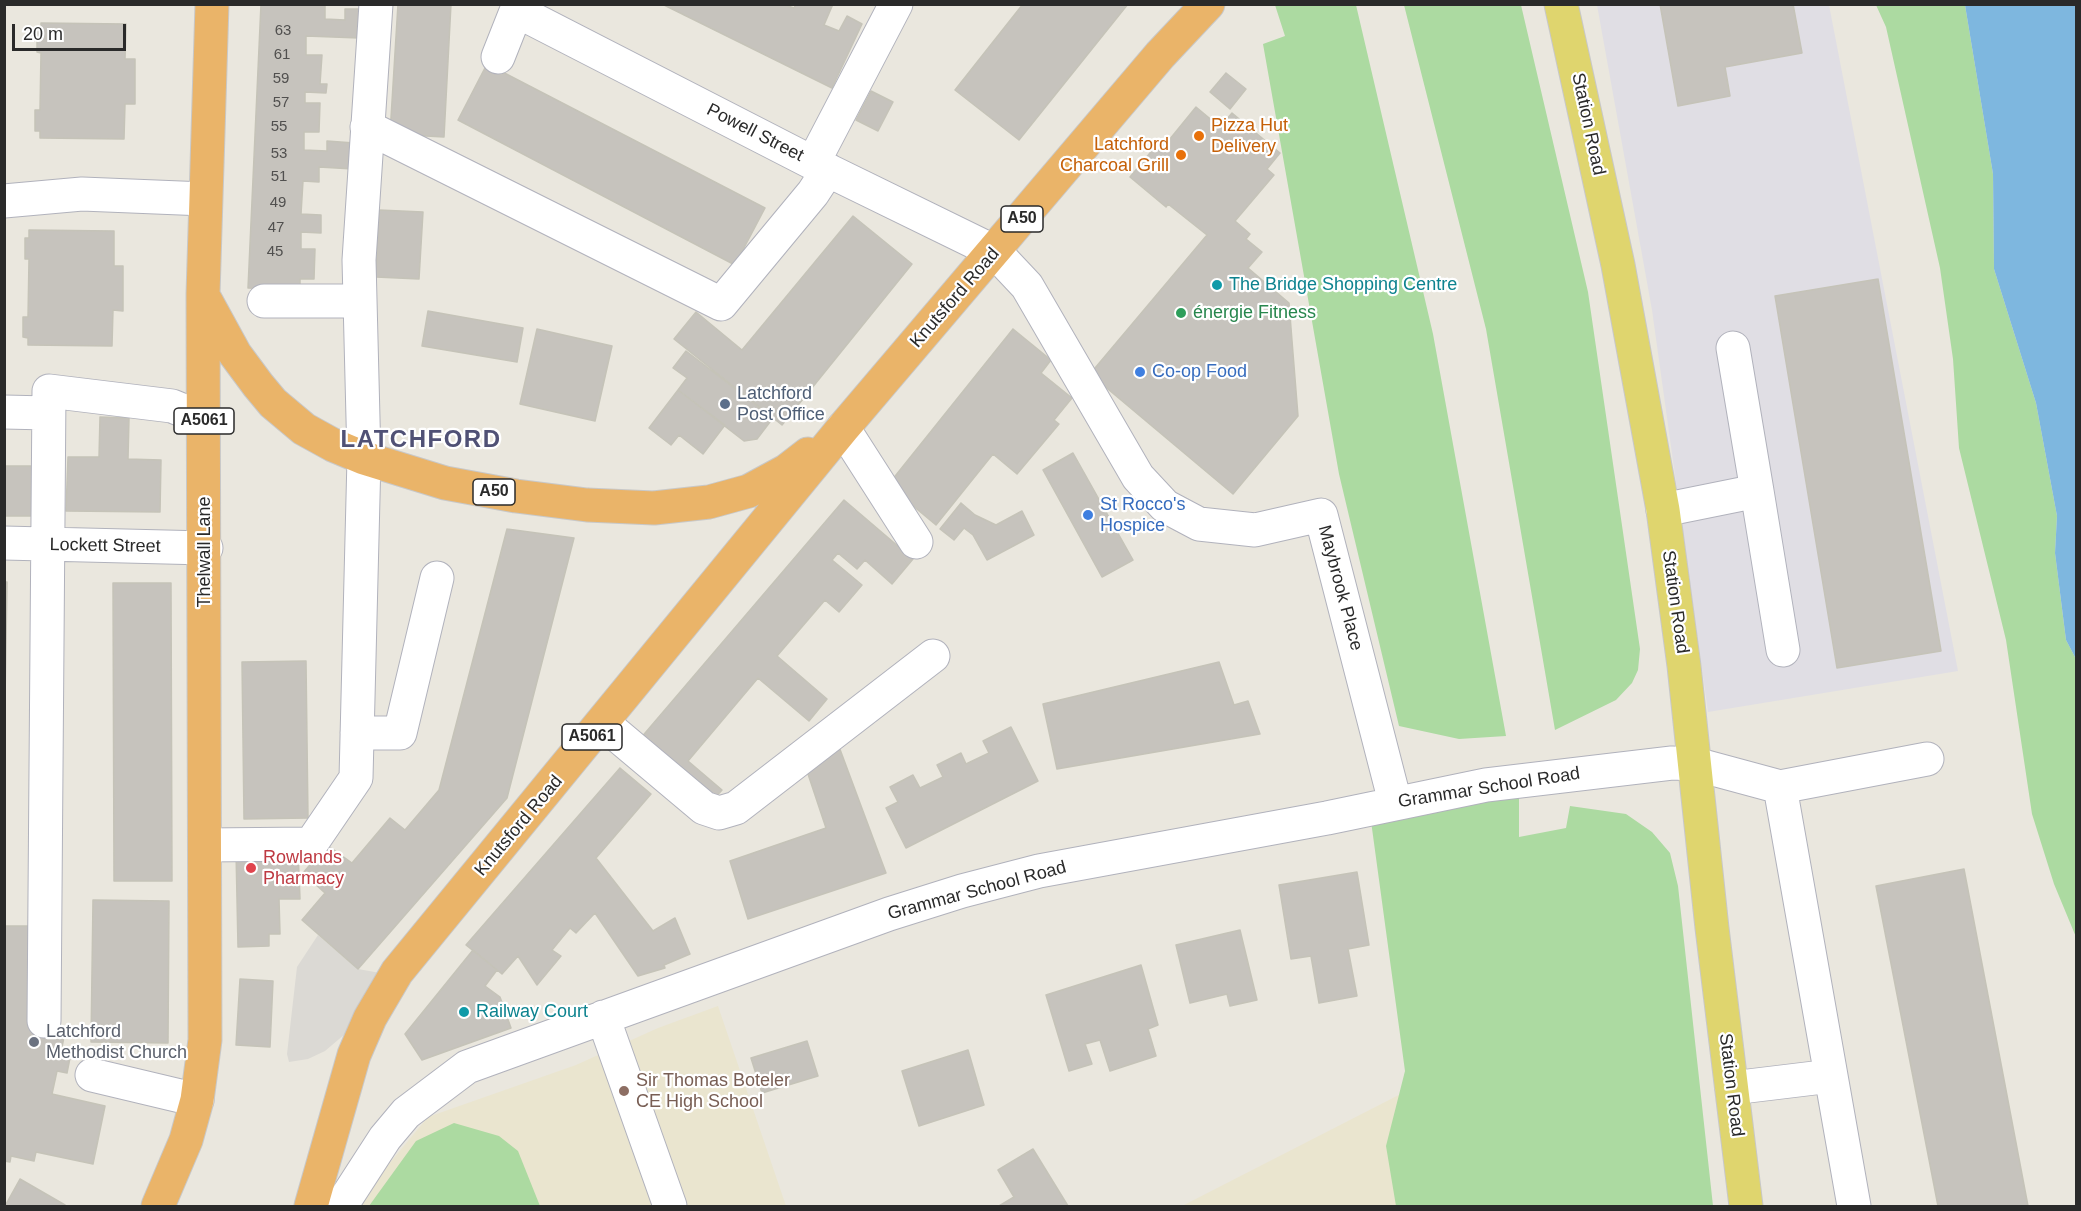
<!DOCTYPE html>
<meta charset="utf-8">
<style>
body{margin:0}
#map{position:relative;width:2081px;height:1211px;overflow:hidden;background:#eae7de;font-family:Helvetica,sans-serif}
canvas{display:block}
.frame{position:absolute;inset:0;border:6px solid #2a2a2a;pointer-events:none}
.scale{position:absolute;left:12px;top:24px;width:114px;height:27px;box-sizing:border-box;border:3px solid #2a2a2a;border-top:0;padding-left:8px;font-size:18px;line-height:21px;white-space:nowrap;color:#2a2a2a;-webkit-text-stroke:4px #fff;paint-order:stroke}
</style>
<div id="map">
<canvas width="2081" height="1211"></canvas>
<div class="frame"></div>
<div class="scale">20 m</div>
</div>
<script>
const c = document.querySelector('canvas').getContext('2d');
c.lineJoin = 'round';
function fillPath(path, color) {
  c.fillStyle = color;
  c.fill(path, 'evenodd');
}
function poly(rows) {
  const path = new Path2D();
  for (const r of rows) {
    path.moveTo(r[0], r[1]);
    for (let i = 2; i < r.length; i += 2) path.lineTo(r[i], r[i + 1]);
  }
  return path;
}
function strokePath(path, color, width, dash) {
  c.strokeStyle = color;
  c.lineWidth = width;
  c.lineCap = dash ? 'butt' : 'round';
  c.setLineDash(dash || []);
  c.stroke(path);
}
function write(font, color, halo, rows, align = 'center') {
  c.font = font + ' Helvetica,sans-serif';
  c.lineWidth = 4.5;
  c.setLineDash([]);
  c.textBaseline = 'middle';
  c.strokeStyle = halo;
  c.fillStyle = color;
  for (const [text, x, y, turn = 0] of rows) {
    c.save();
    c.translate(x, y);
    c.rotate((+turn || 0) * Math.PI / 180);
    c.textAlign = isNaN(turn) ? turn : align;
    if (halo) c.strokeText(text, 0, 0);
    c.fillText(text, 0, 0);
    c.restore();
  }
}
fillPath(poly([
 [1597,5,1829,5,1958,671,1708,712,1652,310]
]), '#e0dee4');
fillPath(poly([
 [718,1006,786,1206,361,1206,388,1165,428,1117,576,1065,658,1028],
 [1430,1079,1446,1206,1182,1206]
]), '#eae5cf');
fillPath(poly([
 [1275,5,1356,5,1433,334,1506,736,1459,739,1399,726,1339,474,1263,44,1285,36],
 [1404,5,1521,5,1588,292,1640,649,1638,670,1632,683,1616,700,1555,730,1486,329],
 [1876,5,1965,5,1993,174,1994,269,2036,403,2057,516,2055,553,2066,640,2076,659,2076,937,2054,884,2032,814,2006,640,1959,448,1953,359,1940,268,1886,27],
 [1519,798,1519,837,1566,828,1570,806,1626,814,1652,832,1670,853,1678,886,1713,1206,1396,1206,1386,1146,1405,1071,1371,821,1465,802],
 [454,1123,499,1136,518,1151,540,1206,369,1206,416,1141]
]), '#acdaa1');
fillPath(poly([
 [318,935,358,969,380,973,345,1034,325,1051,308,1059,289,1062,287,1054,297,967]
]), '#dbd9d4');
fillPath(poly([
 [1965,5,2076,5,2076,659,2066,640,2055,553,2057,516,2036,403,1994,269,1993,174]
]), '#7eb7df');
const building = poly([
 [261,4,325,5,325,19,345,20,345,9,360,9,359,38,306,36,306,55,322,55,320,84,327,84,326,93,305,92,305,103,320,103,319,132,304,132,304,150,327,151,327,141,354,143,353,169,319,167,319,182,303,181,301,214,321,215,321,233,301,232,301,249,315,249,314,279,300,279,300,290,248,288,261,4],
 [398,4,451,4,444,137,390,134,398,4],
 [662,4,782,4,794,8,796,4,833,4,824,25,839,31,847,16,862,24,832,88,662,4],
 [1023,4,1128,4,1019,140,955,90,1023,4],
 [1660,4,1793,4,1802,53,1725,67,1730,96,1678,106,1660,4],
 [41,23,126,24,125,59,135,59,135,104,125,104,124,139,40,138,40,131,35,131,35,110,40,110,41,53,37,52,37,31,41,31,41,23],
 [487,64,765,208,735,265,458,120,487,64],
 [1226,73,1246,89,1230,109,1210,92,1226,73],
 [871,91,893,102,878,131,856,120,871,91],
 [1196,107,1220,127,1232,113,1280,153,1267,169,1274,175,1235,221,1250,234,1246,239,1262,252,1248,268,1289,303,1298,416,1233,494,1090,374,1207,235,1168,204,1166,207,1130,177,1160,141,1165,145,1196,107],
 [379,210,423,212,419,279,376,277,379,210],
 [853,216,912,264,782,425,674,339,696,312,742,350,853,216],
 [29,230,114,231,114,266,123,266,123,311,113,310,112,346,28,345,28,338,23,337,23,317,28,317,29,259,25,259,25,238,29,238,29,230],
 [1878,279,1941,651,1837,668,1775,296,1878,279],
 [428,311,523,328,517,362,422,346,428,311],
 [537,329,612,346,595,421,520,404,537,329],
 [1013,329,1051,360,1041,373,1072,398,1054,420,1059,424,1017,474,993,454,936,525,888,485,1013,329],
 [686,351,773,418,757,439,744,441,678,390,687,378,673,368,686,351],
 [678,390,725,425,703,454,679,435,671,445,649,428,678,390],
 [100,417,129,418,128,459,161,460,160,512,66,511,68,457,99,457,100,417],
 [1073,453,1133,560,1102,577,1043,470,1073,453],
 [4,466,34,466,34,516,4,516,4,466],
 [844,500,913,559,892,584,865,560,857,569,838,553,832,560,862,585,839,612,825,600,777,656,827,699,809,721,758,678,688,761,722,790,713,800,640,739,844,500],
 [961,503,975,515,996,525,1022,511,1034,535,987,560,973,535,964,528,954,540,940,529,961,503],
 [507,529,574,538,507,798,358,969,302,920,325,893,303,873,327,845,352,863,390,818,405,830,439,790,507,529],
 [4,582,7,582,4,759,4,582],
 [113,583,171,583,172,881,114,881,113,583],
 [306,661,308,818,244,819,242,662,306,661],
 [1219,662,1234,705,1248,701,1260,734,1057,769,1043,704,1219,662],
 [1011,727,1038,781,906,848,886,808,898,802,890,787,913,775,920,788,943,777,937,765,961,753,966,764,989,753,983,741,1011,727],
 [838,744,886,873,748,919,730,861,826,828,806,768,838,744],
 [620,768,651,794,596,858,653,931,675,918,690,954,664,965,665,968,638,976,595,913,576,933,570,928,552,950,561,956,537,985,518,956,502,974,466,945,620,768],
 [298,850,300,899,279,899,280,934,269,934,269,946,238,947,236,851,298,850],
 [1964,869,2028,1206,1938,1206,1876,886,1964,869],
 [1357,872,1369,945,1348,949,1357,996,1319,1003,1311,956,1291,959,1279,885,1357,872],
 [93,900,169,901,168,1043,91,1042,93,900],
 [4,926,38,926,35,1025,65,1032,61,1052,71,1053,67,1073,57,1071,52,1094,105,1106,93,1164,36,1152,34,1161,11,1156,10,1162,4,1161,4,926],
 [1240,930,1257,1000,1230,1006,1227,994,1190,1003,1176,945,1240,930],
 [473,950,497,970,485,986,500,997,511,1028,422,1060,405,1034,473,950],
 [1141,965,1158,1025,1148,1029,1156,1056,1110,1071,1100,1040,1085,1044,1092,1064,1069,1071,1046,995,1141,965],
 [240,979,273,981,270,1047,236,1045,240,979],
 [807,1041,818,1076,762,1093,751,1058,807,1041],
 [968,1050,984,1105,919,1126,902,1071,968,1050],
 [1033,1149,1068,1206,999,1206,1014,1197,998,1170,1033,1149],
 [20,1179,65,1205,65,1206,5,1206,20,1179]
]);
fillPath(building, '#c6c3bd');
strokePath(building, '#c5c3b8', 1.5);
const minor = poly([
 [517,11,813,163,995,252,1027,286,1138,477,1165,506,1199,524,1255,530,1321,515,1395,802],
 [498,57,519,4],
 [367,127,721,304,813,193,828,170],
 [813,163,896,4],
 [4,201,82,194,205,199],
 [264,301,358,301],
 [1733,348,1757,491],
 [4,412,48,413],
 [843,428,916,542],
 [1663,510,1757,491,1783,650],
 [4,543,206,548],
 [604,724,704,808,719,813,736,808,933,656],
 [357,733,400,733,437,578],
 [205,845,311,844,356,778,364,458,359,260,376,4],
 [603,1017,670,1206],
 [44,1021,49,391,172,406,204,419],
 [92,1075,197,1100],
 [1732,1088,1831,1076],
 [341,1206,385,1138,406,1113,467,1067,889,914,962,891,1039,871,1327,818,1486,785,1672,763,1695,764,1780,787],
 [1854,1206,1780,787,1927,759]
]);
const major = poly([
 [1561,4,1618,265,1663,510,1684,666,1712,928,1746,1206]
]);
const highway = poly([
 [206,301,235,354,258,385,273,403,304,429,333,445,364,458,445,483,516,496,587,505,654,508,709,502,749,491,786,471,808,454],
 [158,1206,186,1140,197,1100,205,1040,203,294,212,4],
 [311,1206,354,1055,370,1018,397,972,843,428,1160,55,1208,4]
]);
strokePath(minor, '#b1b2bc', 35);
strokePath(major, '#c8c8c8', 35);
strokePath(highway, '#c8c8c8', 35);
strokePath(minor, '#fff', 33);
strokePath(major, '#dfd56e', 33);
strokePath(highway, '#eab469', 33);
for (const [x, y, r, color] of [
 [1199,136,6,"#e8710a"],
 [1181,155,6,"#e8710a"],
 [1217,285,6,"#0f9aa8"],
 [1181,313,6,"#2e9e5b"],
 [1140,372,6,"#3f7fe0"],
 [725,404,6,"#5c6f8a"],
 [1088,515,6,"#3f7fe0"],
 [251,868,6,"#e0444e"],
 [464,1012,6,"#0f9aa8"],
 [34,1042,6,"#6b7280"],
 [624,1091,6,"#8d6e63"]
]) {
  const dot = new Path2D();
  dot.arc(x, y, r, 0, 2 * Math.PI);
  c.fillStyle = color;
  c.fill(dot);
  strokePath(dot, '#fff', 2);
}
write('15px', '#51504f', null, [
 ["63",283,31],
 ["61",282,55],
 ["59",281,79],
 ["57",281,103],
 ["55",279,127],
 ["53",279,154],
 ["51",279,177],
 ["49",278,203],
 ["47",276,228],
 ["45",275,252]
]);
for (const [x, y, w] of [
 [1022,219,42],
 [204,421,60],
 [494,492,42],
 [592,737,60]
]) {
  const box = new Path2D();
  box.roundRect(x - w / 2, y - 13, w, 26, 4.5);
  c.fillStyle = '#fff';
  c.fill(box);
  strokePath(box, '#2a2a2a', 1.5);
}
write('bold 16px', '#2a2a2a', null, [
 ["A50",1022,219],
 ["A5061",204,421],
 ["A50",494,492],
 ["A5061",592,737]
]);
write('18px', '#2a2a2a', '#fff', [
 ["Station Road",1588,124,78],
 ["Powell Street",755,133,27],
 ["Knutsford Road",955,298,-49],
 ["Lockett Street",105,546,1],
 ["Thelwall Lane",205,552,-90],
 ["Maybrook Place",1340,588,75],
 ["Station Road",1675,602,82],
 ["Grammar School Road",1489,788,-9],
 ["Knutsford Road",519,826,-50],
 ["Grammar School Road",977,891,-15],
 ["Station Road",1731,1085,83]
]);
write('18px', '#c56008', '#fff', [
 ["Pizza Hut",1211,126],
 ["Delivery",1211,147],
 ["Latchford",1169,145,"right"],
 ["Charcoal Grill",1169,166,"right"]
], 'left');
write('18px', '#0d838f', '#fff', [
 ["The Bridge Shopping Centre",1229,285],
 ["Railway Court",476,1012]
], 'left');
write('18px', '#27864d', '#fff', [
 ["énergie Fitness",1193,313]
], 'left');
write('18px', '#366cbe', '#fff', [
 ["Co-op Food",1152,372],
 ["St Rocco's",1100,505],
 ["Hospice",1100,526]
], 'left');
write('18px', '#4e5e75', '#fff', [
 ["Latchford",737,394],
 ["Post Office",737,415]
], 'left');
write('18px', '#be3a42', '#fff', [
 ["Rowlands",263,858],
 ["Pharmacy",263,879]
], 'left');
write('18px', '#5b616d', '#fff', [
 ["Latchford",46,1032],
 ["Methodist Church",46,1053]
], 'left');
write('18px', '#785e54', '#fff', [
 ["Sir Thomas Boteler",636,1081],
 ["CE High School",636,1102]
], 'left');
c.letterSpacing = '1.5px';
write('bold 24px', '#505175', '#fff', [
 ["LATCHFORD",421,440]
]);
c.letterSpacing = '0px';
</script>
